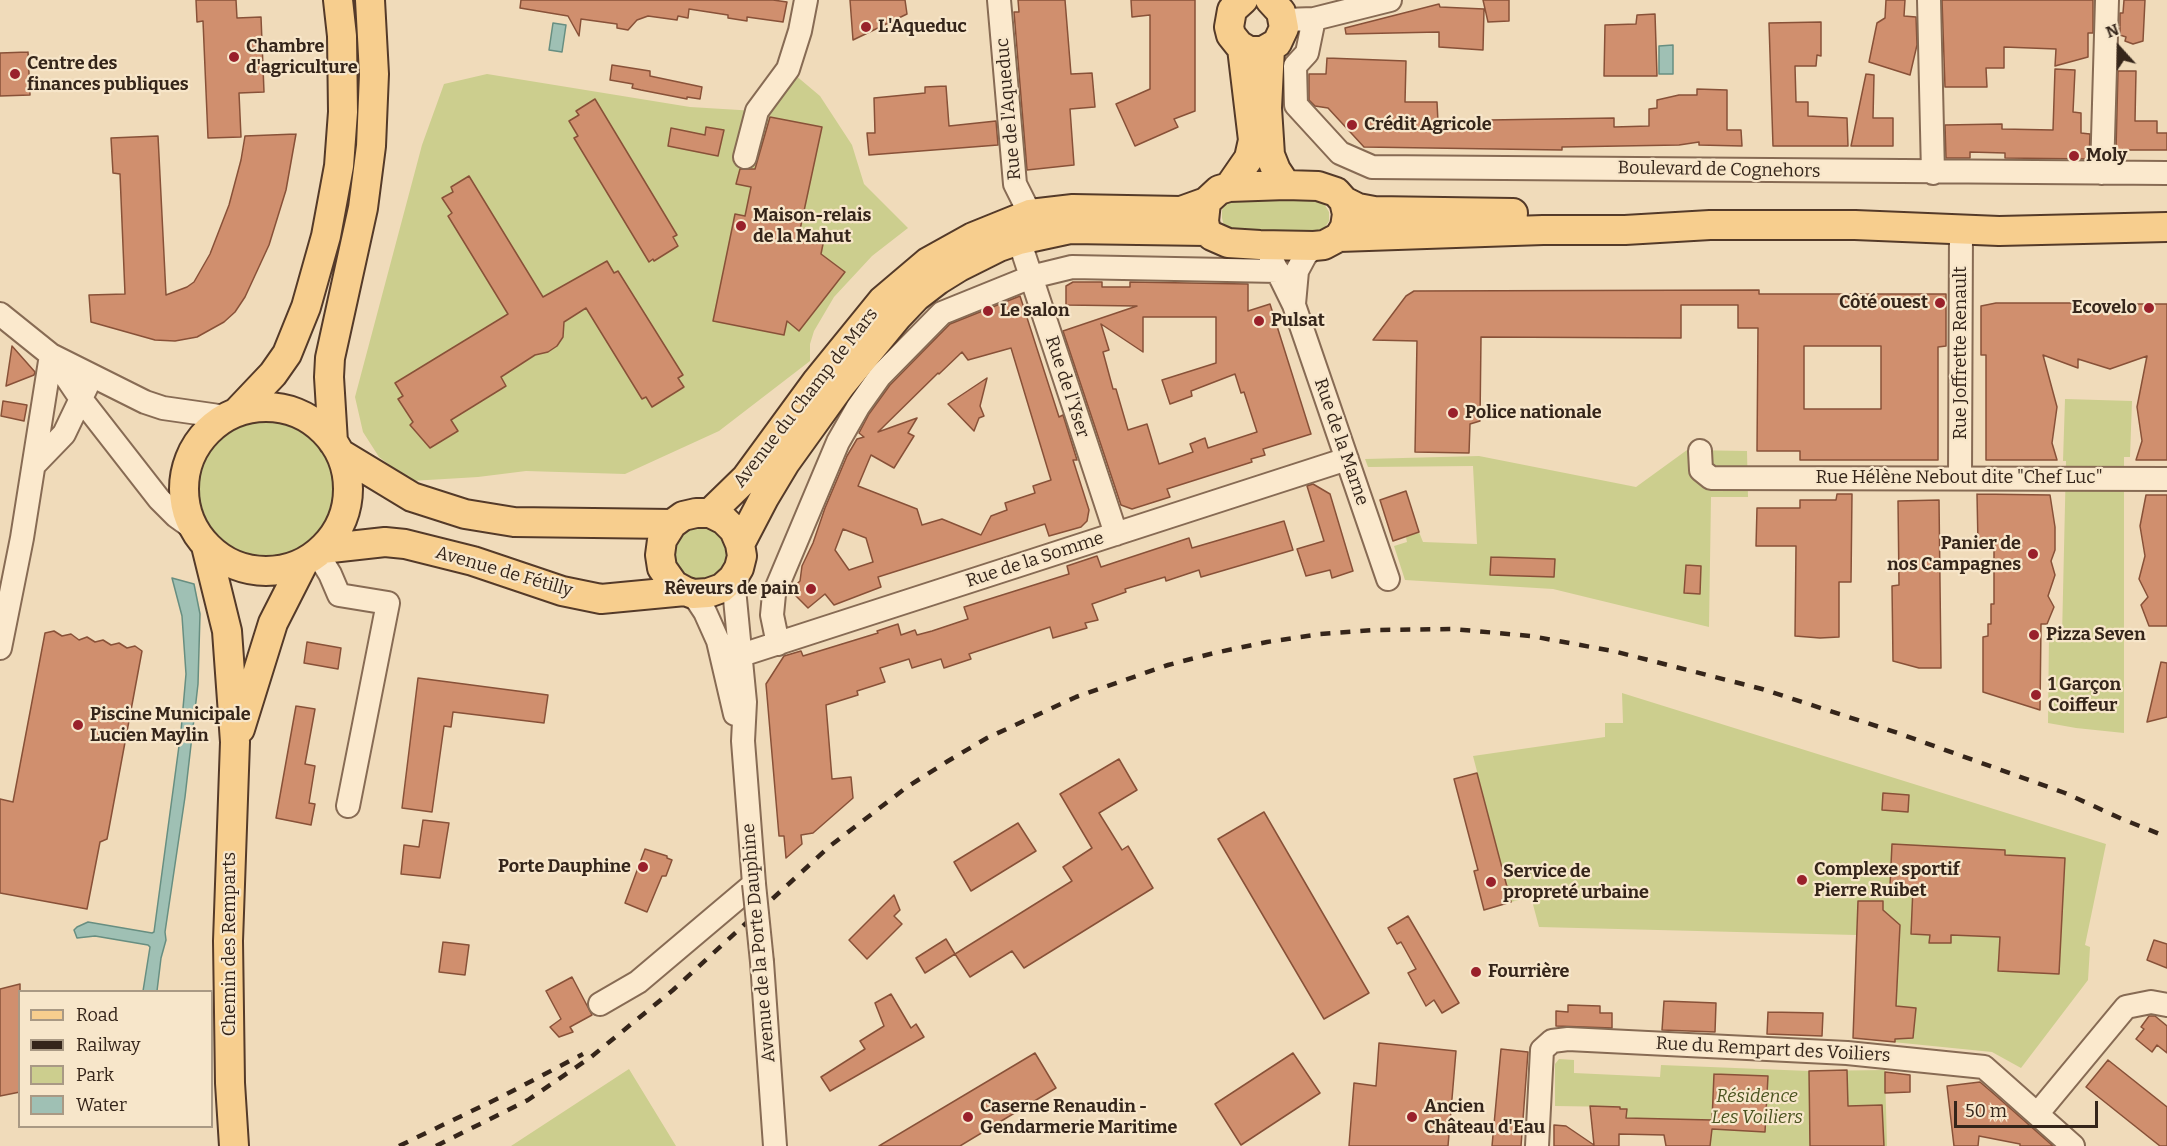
<!DOCTYPE html>
<meta charset="utf-8">
<style>
body{margin:0}
#map{position:relative;width:2167px;height:1146px;overflow:hidden;background:#f0dbba;font-family:Bitter,serif}
canvas{display:block}
.legend{position:absolute;left:18px;top:990px;width:195px;height:138px;box-sizing:border-box;background:#f7e6ca;border:2px solid #a99984;margin:0;padding:8px 10px;list-style:none;font-size:18px;color:#35251a}
.legend li{display:flex;align-items:center;gap:12px;height:30px}
.legend b{width:30px;border:2px solid #a99984}
.north{position:absolute;left:2089px;top:18px;width:60px;height:60px;-webkit-text-stroke:4px #f7e6ca;paint-order:stroke;rotate:339deg;font-size:16px;font-weight:700;line-height:24px;text-align:center;color:#35251a}
.north::after{content:'';display:block;margin:auto;width:21px;height:27px;background:#35251a;clip-path:polygon(50% 0,100% 100%,50% 72%,0 100%)}
.scale{position:absolute;left:1954px;top:1101px;width:144px;height:27px;box-sizing:border-box;border:3px solid #35251a;border-top:0;padding-left:8px;font-size:18px;line-height:21px;white-space:nowrap;color:#35251a;-webkit-text-stroke:4px #f7e6ca;paint-order:stroke}
</style>
<div id="map">
<canvas width="2167" height="1146"></canvas>
<ul class="legend">
<li><b style="height:8px;background:#f7ce8e"></b>Road</li>
<li><b style="height:8px;background:#35251a"></b>Railway</li>
<li><b style="height:16px;background:#ccce8e"></b>Park</li>
<li><b style="height:16px;background:#9fc0b4"></b>Water</li>
</ul>
<div class="north">N</div>
<div class="scale">50 m</div>
</div>
<script>
const c = document.querySelector('canvas').getContext('2d');
c.lineJoin = 'round';
function fillPath(path, color) {
  c.fillStyle = color;
  c.fill(path, 'evenodd');
}
function poly(rows) {
  const path = new Path2D();
  for (const r of rows) {
    if (r.length === 3) {
      path.moveTo(r[0] + r[2], r[1]);
      path.arc(r[0], r[1], r[2], 0, 2 * Math.PI);
      continue;
    }
    path.moveTo(r[0], r[1]);
    for (let i = 2; i < r.length; i += 2) path.lineTo(r[i], r[i + 1]);
  }
  return path;
}
function strokePath(path, color, width, dash) {
  c.strokeStyle = color;
  c.lineWidth = width;
  c.lineCap = dash ? 'butt' : 'round';
  c.setLineDash(dash || []);
  c.stroke(path);
}
function write(font, color, halo, rows, align = 'center') {
  c.font = font + ' Bitter,serif';
  c.lineWidth = 4.5;
  c.setLineDash([]);
  c.textBaseline = 'middle';
  c.strokeStyle = halo;
  c.fillStyle = color;
  for (const [text, x, y, turn = 0] of rows) {
    c.save();
    c.translate(x, y);
    c.rotate((+turn || 0) * Math.PI / 180);
    c.textAlign = isNaN(turn) ? turn : align;
    if (halo) c.strokeText(text, 0, 0);
    c.fillText(text, 0, 0);
    c.restore();
  }
}
fillPath(poly([
 [788,69,820,96,852,145,864,184,908,228,872,256,834,297,814,331,810,344,810,361,719,431,625,474,526,471,478,477,411,481,379,457,363,432,355,397,422,145,444,84,487,74,690,107,756,111],
 [1233,197,1321,199,1329,212,1329,221,1321,233,1231,233,1224,226,1222,218,1222,210,1228,201],
 [2065,399,2132,401,2130,457,2124,457,2124,733,2076,728,2048,723,2049,637,2062,637,2066,461,2063,461],
 [269,488,70],
 [1687,450,1747,451,1748,497,1711,497,1709,627,1553,589,1405,580,1394,546,1407,542,1406,537,1419,532,1423,542,1477,544,1473,466,1368,467,1365,459,1479,456,1636,487],
 [705,524,723,536,727,546,728,554,722,570,714,577,704,581,693,581,674,569,671,543,679,531],
 [1622,693,2106,844,2085,945,2090,947,2088,980,2021,1068,1992,1052,1853,1038,1856,935,1539,927,1531,897,1511,902,1473,756,1605,737,1605,723,1623,723],
 [1559,1059,1574,1060,1574,1073,1660,1077,1661,1065,1809,1071,1885,1070,1887,1146,1710,1146,1712,1120,1626,1118,1619,1107,1555,1106,1555,1064],
 [629,1069,676,1146,511,1146]
]), '#ccce8e');
const water = poly([
 [553,23,566,25,562,52,549,50,553,23],
 [1673,45,1673,74,1659,74,1659,46,1673,45],
 [172,578,194,584,200,614,198,684,185,797,165,932,166,940,161,958,157,991,143,991,150,947,148,945,95,936,77,938,74,930,77,927,88,922,152,933,154,932,181,731,186,674,182,616,172,578]
]);
fillPath(water, '#9fc0b4');
strokePath(water, '#678e81', 1.5);
const building = poly([
 [196,0,236,0,237,18,261,17,264,92,239,93,241,137,208,138,203,21,197,22,196,0],
 [521,0,773,0,787,2,783,22,747,17,747,21,728,18,728,15,689,9,688,18,678,16,677,20,648,16,637,20,628,30,617,28,617,24,581,19,579,36,568,16,520,8,521,0],
 [850,0,905,0,907,14,853,40,850,0],
 [1018,0,1065,0,1071,74,1092,73,1095,107,1070,109,1074,165,1027,170,1014,12,1019,12,1018,0],
 [1131,0,1195,0,1195,111,1174,119,1178,127,1135,146,1116,104,1150,89,1150,15,1132,17,1131,0],
 [1483,0,1509,0,1509,21,1488,22,1483,0],
 [1886,0,1905,0,1904,16,1916,17,1917,45,1910,75,1869,62,1877,23,1885,18,1886,0],
 [1942,0,2093,0,2093,33,2088,33,2088,57,2055,66,2056,49,2004,47,2004,68,1986,68,1987,87,1945,87,1942,0],
 [2124,0,2145,0,2143,41,2133,44,2125,41,2126,37,2120,35,2120,13,2123,13,2124,0],
 [1439,4,1440,7,1484,9,1483,50,1439,47,1439,32,1346,34,1345,28,1439,4],
 [1655,14,1657,76,1604,76,1605,25,1636,24,1637,15,1655,14],
 [1821,22,1821,56,1817,55,1816,66,1795,66,1796,102,1808,102,1808,116,1847,118,1848,146,1773,146,1769,23,1821,22],
 [28,52,30,95,0,96,0,53,28,52],
 [1327,58,1406,61,1405,102,1437,102,1438,122,1488,123,1489,120,1614,118,1614,127,1649,126,1649,109,1657,108,1657,100,1679,95,1697,95,1697,89,1727,90,1727,130,1741,130,1742,146,1699,145,1699,142,1679,145,1562,147,1562,150,1364,147,1328,108,1315,106,1309,100,1309,74,1326,74,1327,58],
 [612,65,650,71,650,76,702,87,700,99,687,97,687,99,641,90,632,88,633,84,610,80,612,65],
 [2055,69,2075,70,2073,112,2081,113,2081,133,2090,134,2089,159,2005,158,2005,153,1970,152,1970,158,1946,158,1945,125,2002,124,2002,129,2053,130,2055,69],
 [2118,71,2136,71,2135,121,2157,121,2157,133,2167,133,2167,150,2116,150,2118,71],
 [1866,74,1874,75,1873,118,1893,118,1893,146,1851,146,1866,74],
 [946,86,949,126,996,121,998,145,869,155,867,133,875,133,874,98,925,93,925,87,946,86],
 [595,99,677,235,673,237,678,246,654,261,653,259,649,262,574,138,578,136,569,121,579,115,576,111,595,99],
 [770,117,822,127,798,239,823,244,821,254,845,272,799,331,787,321,784,335,713,321,735,214,745,216,751,187,736,184,740,169,755,169,770,117],
 [706,127,724,130,718,156,668,146,671,128,705,135,706,127],
 [296,134,286,190,269,245,245,297,235,312,224,322,197,337,175,341,155,340,91,322,89,295,125,294,120,174,113,173,111,138,158,136,166,295,187,287,194,282,210,254,229,205,241,160,245,136,296,134],
 [469,176,543,297,607,261,614,273,618,271,683,375,678,378,684,387,652,407,646,397,642,399,586,308,564,322,563,337,557,346,548,352,535,355,501,377,506,386,451,420,458,431,430,448,410,425,413,422,398,399,403,396,395,383,508,314,448,216,452,213,442,198,453,192,451,187,469,176],
 [1073,282,1102,282,1102,287,1130,287,1130,282,1248,284,1248,311,1270,304,1311,434,1263,449,1265,455,1251,459,1252,462,1167,489,1170,497,1132,509,1121,505,1063,331,1137,306,1066,305,1066,286,1073,282],
 [1143,317,1216,317,1216,363,1162,380,1170,404,1192,396,1191,391,1235,374,1241,393,1244,392,1257,432,1208,448,1205,438,1190,444,1193,452,1159,464,1147,424,1128,430,1116,389,1113,389,1103,352,1109,350,1101,324,1143,352,1143,317],
 [1759,290,1759,294,1946,294,1946,346,1938,347,1938,460,1800,460,1800,451,1757,451,1758,328,1738,328,1738,305,1681,305,1681,338,1481,337,1480,421,1470,424,1469,453,1415,452,1417,341,1373,340,1406,296,1414,291,1759,290],
 [1804,346,1881,346,1881,409,1804,409,1804,346],
 [1020,296,1059,417,1063,415,1077,460,1073,460,1089,510,1087,521,1081,527,1049,536,1045,524,878,577,881,587,834,605,825,594,808,608,790,590,800,581,802,566,813,543,825,508,847,456,857,439,864,437,859,433,869,414,890,385,950,324,1020,296],
 [1011,348,1051,480,1033,486,1035,493,1005,503,1007,510,991,516,981,535,942,519,922,525,917,509,858,486,871,455,894,468,914,436,908,433,917,418,878,432,938,373,939,374,962,352,968,360,1011,348],
 [843,529,866,538,873,562,849,570,835,550,843,529],
 [1996,303,2092,303,2092,307,2132,308,2132,304,2167,304,2167,460,2136,460,2142,441,2137,407,2147,356,2110,369,2078,359,2078,368,2043,355,2057,407,2052,443,2057,460,1986,460,1986,355,1981,355,1981,306,1996,303],
 [12,346,35,372,34,375,6,386,12,346],
 [987,378,980,406,984,416,979,418,974,431,948,404,987,378],
 [3,401,27,405,24,421,1,416,3,401],
 [1313,484,1330,494,1353,571,1332,578,1330,570,1306,576,1297,549,1324,541,1307,486,1313,484],
 [1406,491,1419,532,1393,541,1380,500,1406,491],
 [1837,494,1852,494,1851,582,1839,582,1839,637,1820,638,1795,636,1796,546,1756,546,1757,508,1800,508,1800,500,1836,500,1837,494],
 [1977,494,2050,495,2055,527,2055,550,2051,561,2055,575,2048,596,2054,607,2047,624,2041,624,2040,710,1983,692,1983,637,1988,636,1988,624,1991,624,1991,604,1994,604,1994,544,1978,544,1977,494],
 [2146,495,2167,495,2167,626,2149,626,2141,605,2148,597,2139,579,2145,556,2140,526,2146,495],
 [1939,500,1941,668,1919,668,1893,661,1892,586,1899,585,1898,501,1939,500],
 [1284,521,1293,550,1201,577,1199,570,1166,581,1165,577,1125,589,1126,592,1092,604,1098,620,1085,623,1087,628,1053,638,1050,627,969,654,971,659,944,668,941,659,912,668,909,659,880,668,885,682,857,691,858,695,826,705,832,779,851,777,853,798,813,833,801,835,802,844,786,858,784,836,779,836,766,684,784,656,801,651,803,656,878,633,877,631,898,624,901,635,915,630,917,635,932,631,968,619,964,607,1069,574,1067,566,1097,556,1101,567,1189,538,1192,548,1284,521],
 [1491,557,1555,559,1554,577,1490,575,1491,557],
 [1686,565,1701,566,1700,594,1684,593,1686,565],
 [54,631,62,636,71,634,79,640,87,637,95,642,103,640,111,645,119,643,127,648,135,646,142,651,107,839,100,842,87,909,0,893,0,799,13,802,45,633,54,631],
 [307,642,341,648,338,669,304,663,307,642],
 [2161,662,2167,663,2167,717,2147,722,2161,662],
 [418,678,548,695,544,723,453,712,451,727,444,726,432,812,402,808,418,678],
 [296,706,315,709,305,764,315,766,309,803,315,804,311,825,276,818,296,706],
 [1119,759,1137,790,1099,813,1122,850,1128,846,1153,888,1024,968,1012,951,970,977,955,954,1072,881,1063,867,1092,848,1060,794,1119,759],
 [1477,773,1511,902,1484,910,1474,871,1478,870,1454,779,1477,773],
 [1883,793,1909,795,1908,812,1882,810,1883,793],
 [1264,812,1369,993,1324,1019,1218,839,1264,812],
 [423,820,449,823,440,878,401,874,404,845,419,847,423,820],
 [1018,823,1036,851,971,891,954,862,1018,823],
 [1892,844,2005,850,2005,855,2065,858,2059,974,1998,971,2000,937,1951,935,1951,943,1929,943,1930,935,1911,934,1913,887,1890,886,1892,844],
 [645,849,667,856,667,858,672,860,666,876,662,876,647,912,625,903,645,849],
 [894,895,900,910,894,916,902,924,867,959,849,940,894,895],
 [1858,901,1883,901,1883,910,1900,925,1896,1006,1916,1008,1913,1038,1895,1039,1895,1042,1853,1038,1858,901],
 [1408,916,1459,1003,1442,1013,1434,1000,1426,1006,1408,973,1416,969,1401,942,1397,944,1388,928,1408,916],
 [946,939,955,954,925,973,916,958,946,939],
 [2154,940,2167,944,2167,968,2147,960,2154,940],
 [443,942,469,945,465,975,439,972,443,942],
 [572,977,592,1015,570,1027,573,1032,559,1037,550,1027,561,1019,546,991,572,977],
 [20,984,20,1092,0,1096,0,989,20,984],
 [891,994,911,1028,916,1024,924,1037,830,1091,821,1077,865,1049,860,1041,884,1026,875,1003,891,994],
 [1664,1001,1716,1003,1715,1032,1662,1030,1664,1001],
 [1568,1005,1600,1006,1600,1013,1612,1013,1612,1028,1556,1026,1556,1011,1568,1012,1568,1005],
 [1768,1012,1823,1013,1822,1036,1767,1034,1768,1012],
 [2149,1016,2155,1016,2167,1026,2167,1053,2157,1045,2152,1052,2136,1039,2144,1029,2141,1027,2149,1016],
 [1379,1043,1456,1051,1448,1146,1349,1146,1354,1083,1376,1086,1379,1043],
 [1501,1049,1528,1052,1521,1146,1492,1146,1501,1049],
 [1035,1053,1056,1088,960,1146,879,1146,1035,1053],
 [1293,1053,1320,1093,1241,1145,1215,1104,1293,1053],
 [2108,1060,2167,1107,2167,1146,2160,1146,2086,1087,2108,1060],
 [1847,1070,1848,1106,1882,1105,1884,1146,1810,1146,1809,1071,1847,1070],
 [1885,1072,1910,1075,1910,1092,1885,1093,1885,1072],
 [1714,1074,1768,1076,1765,1132,1712,1129,1710,1146,1666,1146,1664,1135,1619,1134,1619,1146,1554,1146,1554,1125,1566,1126,1594,1145,1590,1106,1620,1107,1620,1109,1627,1109,1626,1118,1712,1120,1714,1074],
 [1980,1082,1994,1094,2053,1146,2020,1146,2020,1144,1979,1136,1978,1146,1954,1146,1947,1086,1980,1082]
]);
fillPath(building, '#d08f6e');
strokePath(building, '#885138', 1.5);
const minor = poly([
 [999,0,1015,184,1030,214],
 [1929,0,1933,173],
 [1284,20,1314,19,1390,0],
 [1296,105,1340,153,1372,167,2167,173],
 [1296,105,1295,66,1307,53,1314,19],
 [745,157,757,111,788,69,800,31,806,0],
 [2102,173,2107,0],
 [1019,240,1116,534],
 [1271,258,1294,305,1388,579],
 [1294,304,1297,271,1305,256,1314,246],
 [0,314,51,355,145,402,163,408,226,417],
 [52,356,81,399,159,499,176,516,194,529],
 [1700,451,1701,470,1711,478,2167,479],
 [35,464,64,434,87,386],
 [1960,478,1961,229],
 [317,553,330,574,339,595,388,603,348,806],
 [693,594,705,612,718,641,735,714],
 [778,644,772,615,774,594,838,442,858,407,880,376,942,313,1031,277,1072,267,1278,271],
 [0,648,22,538,51,355],
 [723,661,1347,459],
 [762,962,775,1146],
 [600,1004,638,982,754,884,743,741,745,702,733,578],
 [2038,1113,2126,1007,2151,1002,2167,1005],
 [1537,1146,1542,1050,1552,1041,1568,1039,1847,1053,1984,1067,2073,1146]
]);
const major = poly([
 [1243,0,1232,10,1229,27,1231,35,1239,45,1249,51,1263,51,1277,43,1284,28,1281,12,1270,0],
 [1270,48,1267,108,1270,155,1276,170,1286,185],
 [1286,185,1318,186,1336,192,1344,201,1347,214,1345,227,1339,237,1324,245,1314,246,1260,245,1228,243,1212,236,1206,231,1204,221,1206,202,1219,190,1229,187,1286,185],
 [1229,187,1249,158,1253,140,1242,48],
 [1344,201,1358,208,1374,211,1513,213],
 [1339,237,1543,230,1625,230,1710,225,1855,225,1999,231,2167,227],
 [266,489,82],
 [237,412,273,374,287,354,306,307,326,236,339,166,343,112,342,36,338,0],
 [333,442,329,377,330,358,363,208,371,146,374,74,370,0],
 [341,454,412,497,465,514,514,522,672,524],
 [710,513,746,478,817,381,882,301,928,262,973,237,1030,214,1073,209,1181,211,1206,202],
 [740,544,764,498,785,463,841,385,897,317,916,297,938,280,959,267,999,247,1019,240,1070,229,1206,231],
 [206,546,227,631,235,742,228,941,230,1083,234,1146],
 [322,549,385,542,405,544,473,561,562,591,601,599,685,591,693,594,708,593,722,588,733,578,739,568,742,556,740,544,734,530,724,520,710,513,696,513,683,516,672,524,662,540,660,555,662,568,674,585,685,591],
 [240,729,273,623,304,562]
]);
strokePath(minor, '#876b54', 26);
strokePath(major, '#543a29', 32);
strokePath(minor, '#fbe9cd', 22);
strokePath(major, '#f7ce8e', 28);
strokePath(poly([
 [399,1146,503,1096,583,1054],
 [436,1146,528,1100,591,1057,673,990,830,846,907,787,948,761,987,738,1076,697,1168,665,1214,653,1267,642,1320,634,1375,630,1452,629,1531,636,1613,651,1762,689,1898,733,2065,793,2122,819,2167,837]
]), '#35251a', 4.5, [10, 10]);
const minorBridge = poly([
 [754,884,762,962]
]);
strokePath(minorBridge, '#876b54', 26, []);
strokePath(minorBridge, '#fbe9cd', 22);
for (const [x, y, r, color] of [
 [866,27,6,"#99212b"],
 [234,57,6,"#99212b"],
 [15,74,6,"#99212b"],
 [1352,125,6,"#99212b"],
 [2074,156,6,"#99212b"],
 [741,226,6,"#99212b"],
 [1940,303,6,"#99212b"],
 [2149,308,6,"#99212b"],
 [988,311,6,"#99212b"],
 [1259,321,6,"#99212b"],
 [1453,413,6,"#99212b"],
 [2033,554,6,"#99212b"],
 [811,589,6,"#99212b"],
 [2034,635,6,"#99212b"],
 [2036,695,6,"#99212b"],
 [78,725,6,"#99212b"],
 [643,867,6,"#99212b"],
 [1802,880,6,"#99212b"],
 [1491,882,6,"#99212b"],
 [1476,972,6,"#99212b"],
 [968,1117,6,"#99212b"],
 [1412,1117,6,"#99212b"]
]) {
  const dot = new Path2D();
  dot.arc(x, y, r, 0, 2 * Math.PI);
  c.fillStyle = color;
  c.fill(dot);
  strokePath(dot, '#f7e6ca', 2);
}
write('bold 18px', '#35251a', '#f7e6ca', [
 ["L'Aqueduc",878,27],
 ["Chambre",246,47],
 ["d'agriculture",246,68],
 ["Centre des",27,64],
 ["finances publiques",27,85],
 ["Crédit Agricole",1364,125],
 ["Moly",2086,156],
 ["Maison-relais",753,216],
 ["de la Mahut",753,237],
 ["Côté ouest",1928,303,"right"],
 ["Ecovelo",2137,308,"right"],
 ["Le salon",1000,311],
 ["Pulsat",1271,321],
 ["Police nationale",1465,413],
 ["Panier de",2021,544,"right"],
 ["nos Campagnes",2021,565,"right"],
 ["Rêveurs de pain",799,589,"right"],
 ["Pizza Seven",2046,635],
 ["1 Garçon",2048,685],
 ["Coiffeur",2048,706],
 ["Piscine Municipale",90,715],
 ["Lucien Maylin",90,736],
 ["Porte Dauphine",631,867,"right"],
 ["Complexe sportif",1814,870],
 ["Pierre Ruibet",1814,891],
 ["Service de",1503,872],
 ["propreté urbaine",1503,893],
 ["Fourrière",1488,972],
 ["Caserne Renaudin -",980,1107],
 ["Gendarmerie Maritime",980,1128],
 ["Ancien",1424,1107],
 ["Château d'Eau",1424,1128]
], 'left');
write('18px', '#35251a', '#f7e6ca', [
 ["Rue de l'Aqueduc",1009,109,-95],
 ["Boulevard de Cognehors",1719,170,1],
 ["Rue Joffrette Renault",1961,353,-90],
 ["Rue de l'Yser",1067,387,72],
 ["Avenue du Champ de Mars",806,398,-52],
 ["Rue de la Marne",1341,442,71],
 ["Rue Hélène Nebout dite \"Chef Luc\"",1959,478],
 ["Rue de la Somme",1035,560,-18],
 ["Avenue de Fétilly",504,572,16],
 ["Avenue de la Porte Dauphine",759,943,-95],
 ["Chemin des Remparts",230,944,-90],
 ["Rue du Rempart des Voiliers",1773,1050,3]
]);
write('italic 18px', '#4a531f', '#f7e6ca', [
 ["Résidence",1757,1097],
 ["Les Voiliers",1757,1118]
]);
</script>
